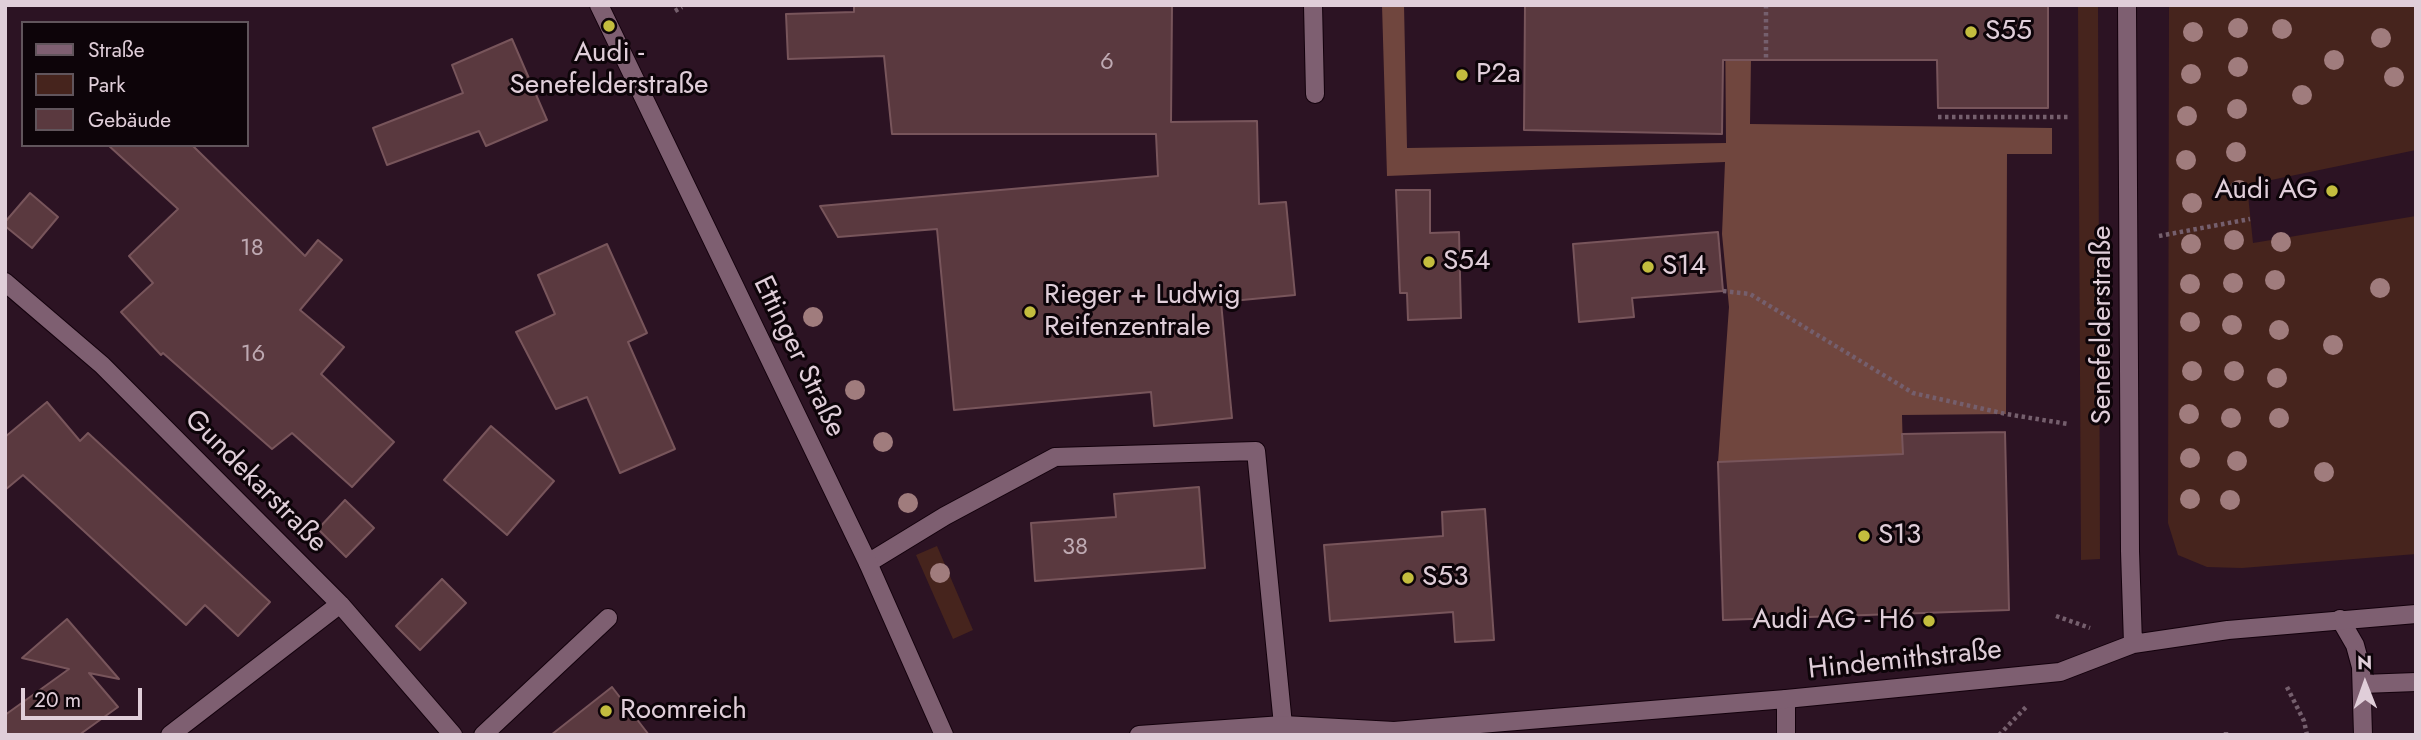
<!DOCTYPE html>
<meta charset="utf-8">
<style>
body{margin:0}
#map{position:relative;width:2421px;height:740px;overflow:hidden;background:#2c1323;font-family:Jost,sans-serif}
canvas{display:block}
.frame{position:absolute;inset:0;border:7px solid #e0ced9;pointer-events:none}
.legend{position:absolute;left:21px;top:21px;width:228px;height:126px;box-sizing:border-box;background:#0d0409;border:2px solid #61555c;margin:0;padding:9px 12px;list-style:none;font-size:21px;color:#e0ced9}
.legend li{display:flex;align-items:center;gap:14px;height:35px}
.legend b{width:35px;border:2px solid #61555c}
.north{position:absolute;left:2330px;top:649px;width:70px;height:70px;-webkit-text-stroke:5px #0d0409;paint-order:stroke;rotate:359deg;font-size:19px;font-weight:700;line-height:28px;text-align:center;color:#e0ced9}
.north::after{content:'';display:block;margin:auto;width:24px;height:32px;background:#e0ced9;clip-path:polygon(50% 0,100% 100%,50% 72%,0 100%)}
.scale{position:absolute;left:21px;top:688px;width:121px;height:32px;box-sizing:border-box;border:4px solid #e0ced9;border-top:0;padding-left:9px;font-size:21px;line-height:24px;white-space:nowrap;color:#e0ced9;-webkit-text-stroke:5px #0d0409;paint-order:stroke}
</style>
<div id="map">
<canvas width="2421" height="740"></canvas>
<div class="frame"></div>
<ul class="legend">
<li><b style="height:9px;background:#7e5f71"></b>Straße</li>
<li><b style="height:19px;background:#46241d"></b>Park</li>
<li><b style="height:19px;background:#5a393f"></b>Gebäude</li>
</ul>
<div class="north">N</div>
<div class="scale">20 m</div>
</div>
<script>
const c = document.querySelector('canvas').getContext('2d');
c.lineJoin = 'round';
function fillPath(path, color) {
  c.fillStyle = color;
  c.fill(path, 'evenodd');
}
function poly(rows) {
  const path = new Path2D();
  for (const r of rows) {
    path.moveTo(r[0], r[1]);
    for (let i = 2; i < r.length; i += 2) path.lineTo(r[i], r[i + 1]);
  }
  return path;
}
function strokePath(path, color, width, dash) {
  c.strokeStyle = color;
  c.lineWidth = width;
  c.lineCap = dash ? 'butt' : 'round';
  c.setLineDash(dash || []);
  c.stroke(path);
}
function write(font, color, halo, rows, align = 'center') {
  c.font = font + ' Jost,sans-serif';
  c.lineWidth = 6;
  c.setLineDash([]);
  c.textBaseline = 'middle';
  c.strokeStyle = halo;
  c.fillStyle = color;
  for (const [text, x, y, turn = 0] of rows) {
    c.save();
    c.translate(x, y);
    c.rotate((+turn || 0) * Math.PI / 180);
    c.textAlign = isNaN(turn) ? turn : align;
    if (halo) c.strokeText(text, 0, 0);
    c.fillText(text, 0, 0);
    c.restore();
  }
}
fillPath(poly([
 [2078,5,2098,5,2100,559,2081,560],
 [2169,5,2416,5,2416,150,2247,185,2253,243,2416,216,2416,554,2242,568,2207,567,2178,555,2168,523],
 [937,546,973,630,953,639,916,555]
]), '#46241d');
fillPath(poly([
 [1382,5,1404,5,1407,148,1726,143,1725,5,1751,59,1750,124,2052,128,2052,154,2007,154,2006,414,1902,415,1903,454,1718,462,1729,307,1722,234,1725,162,1387,176]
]), '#70463e');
const building = poly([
 [854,5,1172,5,1171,122,1257,121,1259,204,1286,202,1295,295,1221,302,1232,418,1154,426,1151,392,954,410,937,229,838,237,820,206,1158,176,1156,134,892,134,884,56,788,59,786,14,854,12,854,5],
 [1525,5,2048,5,2048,108,1938,108,1937,60,1723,60,1722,134,1524,130,1525,5],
 [512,39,547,120,486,146,479,131,387,165,373,128,463,93,452,65,512,39],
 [108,145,192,145,305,256,318,240,342,260,300,310,344,347,321,374,394,442,352,487,292,433,272,449,163,353,161,355,121,312,153,283,129,256,178,209,108,145],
 [1396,190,1430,190,1430,233,1459,232,1461,318,1408,320,1407,293,1400,293,1396,190],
 [30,193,58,217,32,248,5,226,5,222,30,193],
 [1718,232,1723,291,1632,298,1634,317,1579,322,1573,244,1718,232],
 [607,244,647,333,628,342,675,449,620,473,587,397,556,409,516,332,555,314,538,275,607,244],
 [47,402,80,441,88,433,270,602,238,636,205,605,186,625,23,475,5,490,5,437,47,402],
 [491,426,554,481,507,535,444,480,491,426],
 [2005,432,2009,610,1723,620,1718,462,1903,454,1902,434,2005,432],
 [1199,487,1205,568,1035,581,1031,523,1116,517,1114,494,1199,487],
 [345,500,374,528,346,557,318,529,345,500],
 [1485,509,1494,640,1455,642,1453,612,1330,621,1324,545,1443,536,1442,512,1485,509],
 [442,579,466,603,420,650,396,626,442,579],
 [67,619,119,679,89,673,118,707,79,735,5,735,5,715,69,669,22,658,67,619],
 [612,687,649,735,551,735,612,687]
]);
fillPath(building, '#5a393f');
strokePath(building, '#78555b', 2);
const lane = poly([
 [1313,5,1315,94],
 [868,563,945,516,1055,457,1256,451,1283,725],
 [2340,619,2355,645,2361,667,2363,735],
 [2362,684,2416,682],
 [1786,699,1786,735],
 [483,735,608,618]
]);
const street = poly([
 [2127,5,2130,551,2133,644],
 [5,282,102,365,340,604,453,735],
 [170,735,340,604],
 [1139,735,1283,725,1394,731,1786,699,2060,672,2133,644,2228,630,2416,614]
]);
const secondary = poly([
 [599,5,868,563,944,735]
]);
strokePath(lane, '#13010c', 20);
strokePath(street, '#13010c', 20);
strokePath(secondary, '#13010c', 20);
strokePath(poly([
 [1766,5,1766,60],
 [675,11,682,7],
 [1938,117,2069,117],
 [2159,236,2250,219],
 [1723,291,1750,294,1913,393,2006,414,2068,424],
 [2056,616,2090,628],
 [2287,687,2304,721,2307,735],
 [1999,735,2028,705],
 [2226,735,2226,732]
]), '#755f6d', 4.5, [3.5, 3.5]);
strokePath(lane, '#7e5f71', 18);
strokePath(street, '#7e5f71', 18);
strokePath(secondary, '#7e5f71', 18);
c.fillStyle = '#a07c7d';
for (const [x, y] of [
 [2238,28],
 [2282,29],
 [2193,32],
 [2381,38],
 [2334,60],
 [2238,67],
 [2191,74],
 [2394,77],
 [2302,95],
 [2237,109],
 [2187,116],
 [2236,152],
 [2186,160],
 [2239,190],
 [2192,203],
 [2234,240],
 [2281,242],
 [2191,244],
 [2275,280],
 [2233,283],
 [2190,284],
 [2380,288],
 [813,317],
 [2190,322],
 [2232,325],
 [2279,330],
 [2333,345],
 [2192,371],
 [2234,371],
 [2277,378],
 [855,390],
 [2189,414],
 [2231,418],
 [2279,418],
 [883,442],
 [2190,458],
 [2237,461],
 [2324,472],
 [2190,499],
 [2230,500],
 [908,503],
 [940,573]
]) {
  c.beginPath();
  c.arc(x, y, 10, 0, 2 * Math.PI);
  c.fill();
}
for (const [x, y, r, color] of [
 [609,26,7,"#c3bd3e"],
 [1971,32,7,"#c3bd3e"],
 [1462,75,7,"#c3bd3e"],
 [2332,191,7,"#c3bd3e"],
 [1429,262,7,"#c3bd3e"],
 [1648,267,7,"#c3bd3e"],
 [1030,312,7,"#c3bd3e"],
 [1864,536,7,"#c3bd3e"],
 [1408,578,7,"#c3bd3e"],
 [1929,621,7,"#c3bd3e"],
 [606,711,7,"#c3bd3e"]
]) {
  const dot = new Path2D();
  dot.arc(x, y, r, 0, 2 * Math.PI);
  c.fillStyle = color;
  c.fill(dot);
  strokePath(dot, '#0d0409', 2.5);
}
write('24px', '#bea9b2', null, [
 ["6",1107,63],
 ["18",252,249],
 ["16",253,355],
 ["38",1075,548]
]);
write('28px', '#e0ced9', '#0d0409', [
 ["S55",1985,32],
 ["Audi -",609,54,"center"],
 ["Senefelderstraße",609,86,"center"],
 ["P2a",1476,75],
 ["Audi AG",2318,191,"right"],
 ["S54",1443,262],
 ["S14",1662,267],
 ["Rieger + Ludwig",1044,296],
 ["Reifenzentrale",1044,328],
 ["S13",1878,536],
 ["S53",1422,578],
 ["Audi AG - H6",1915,621,"right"],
 ["Roomreich",620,711]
], 'left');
write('28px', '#e0ced9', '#0d0409', [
 ["Senefelderstraße",2103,325,-90],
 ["Ettinger Straße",798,357,64],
 ["Gundekarstraße",255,482,45],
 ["Hindemithstraße",1905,661,-6]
]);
</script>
